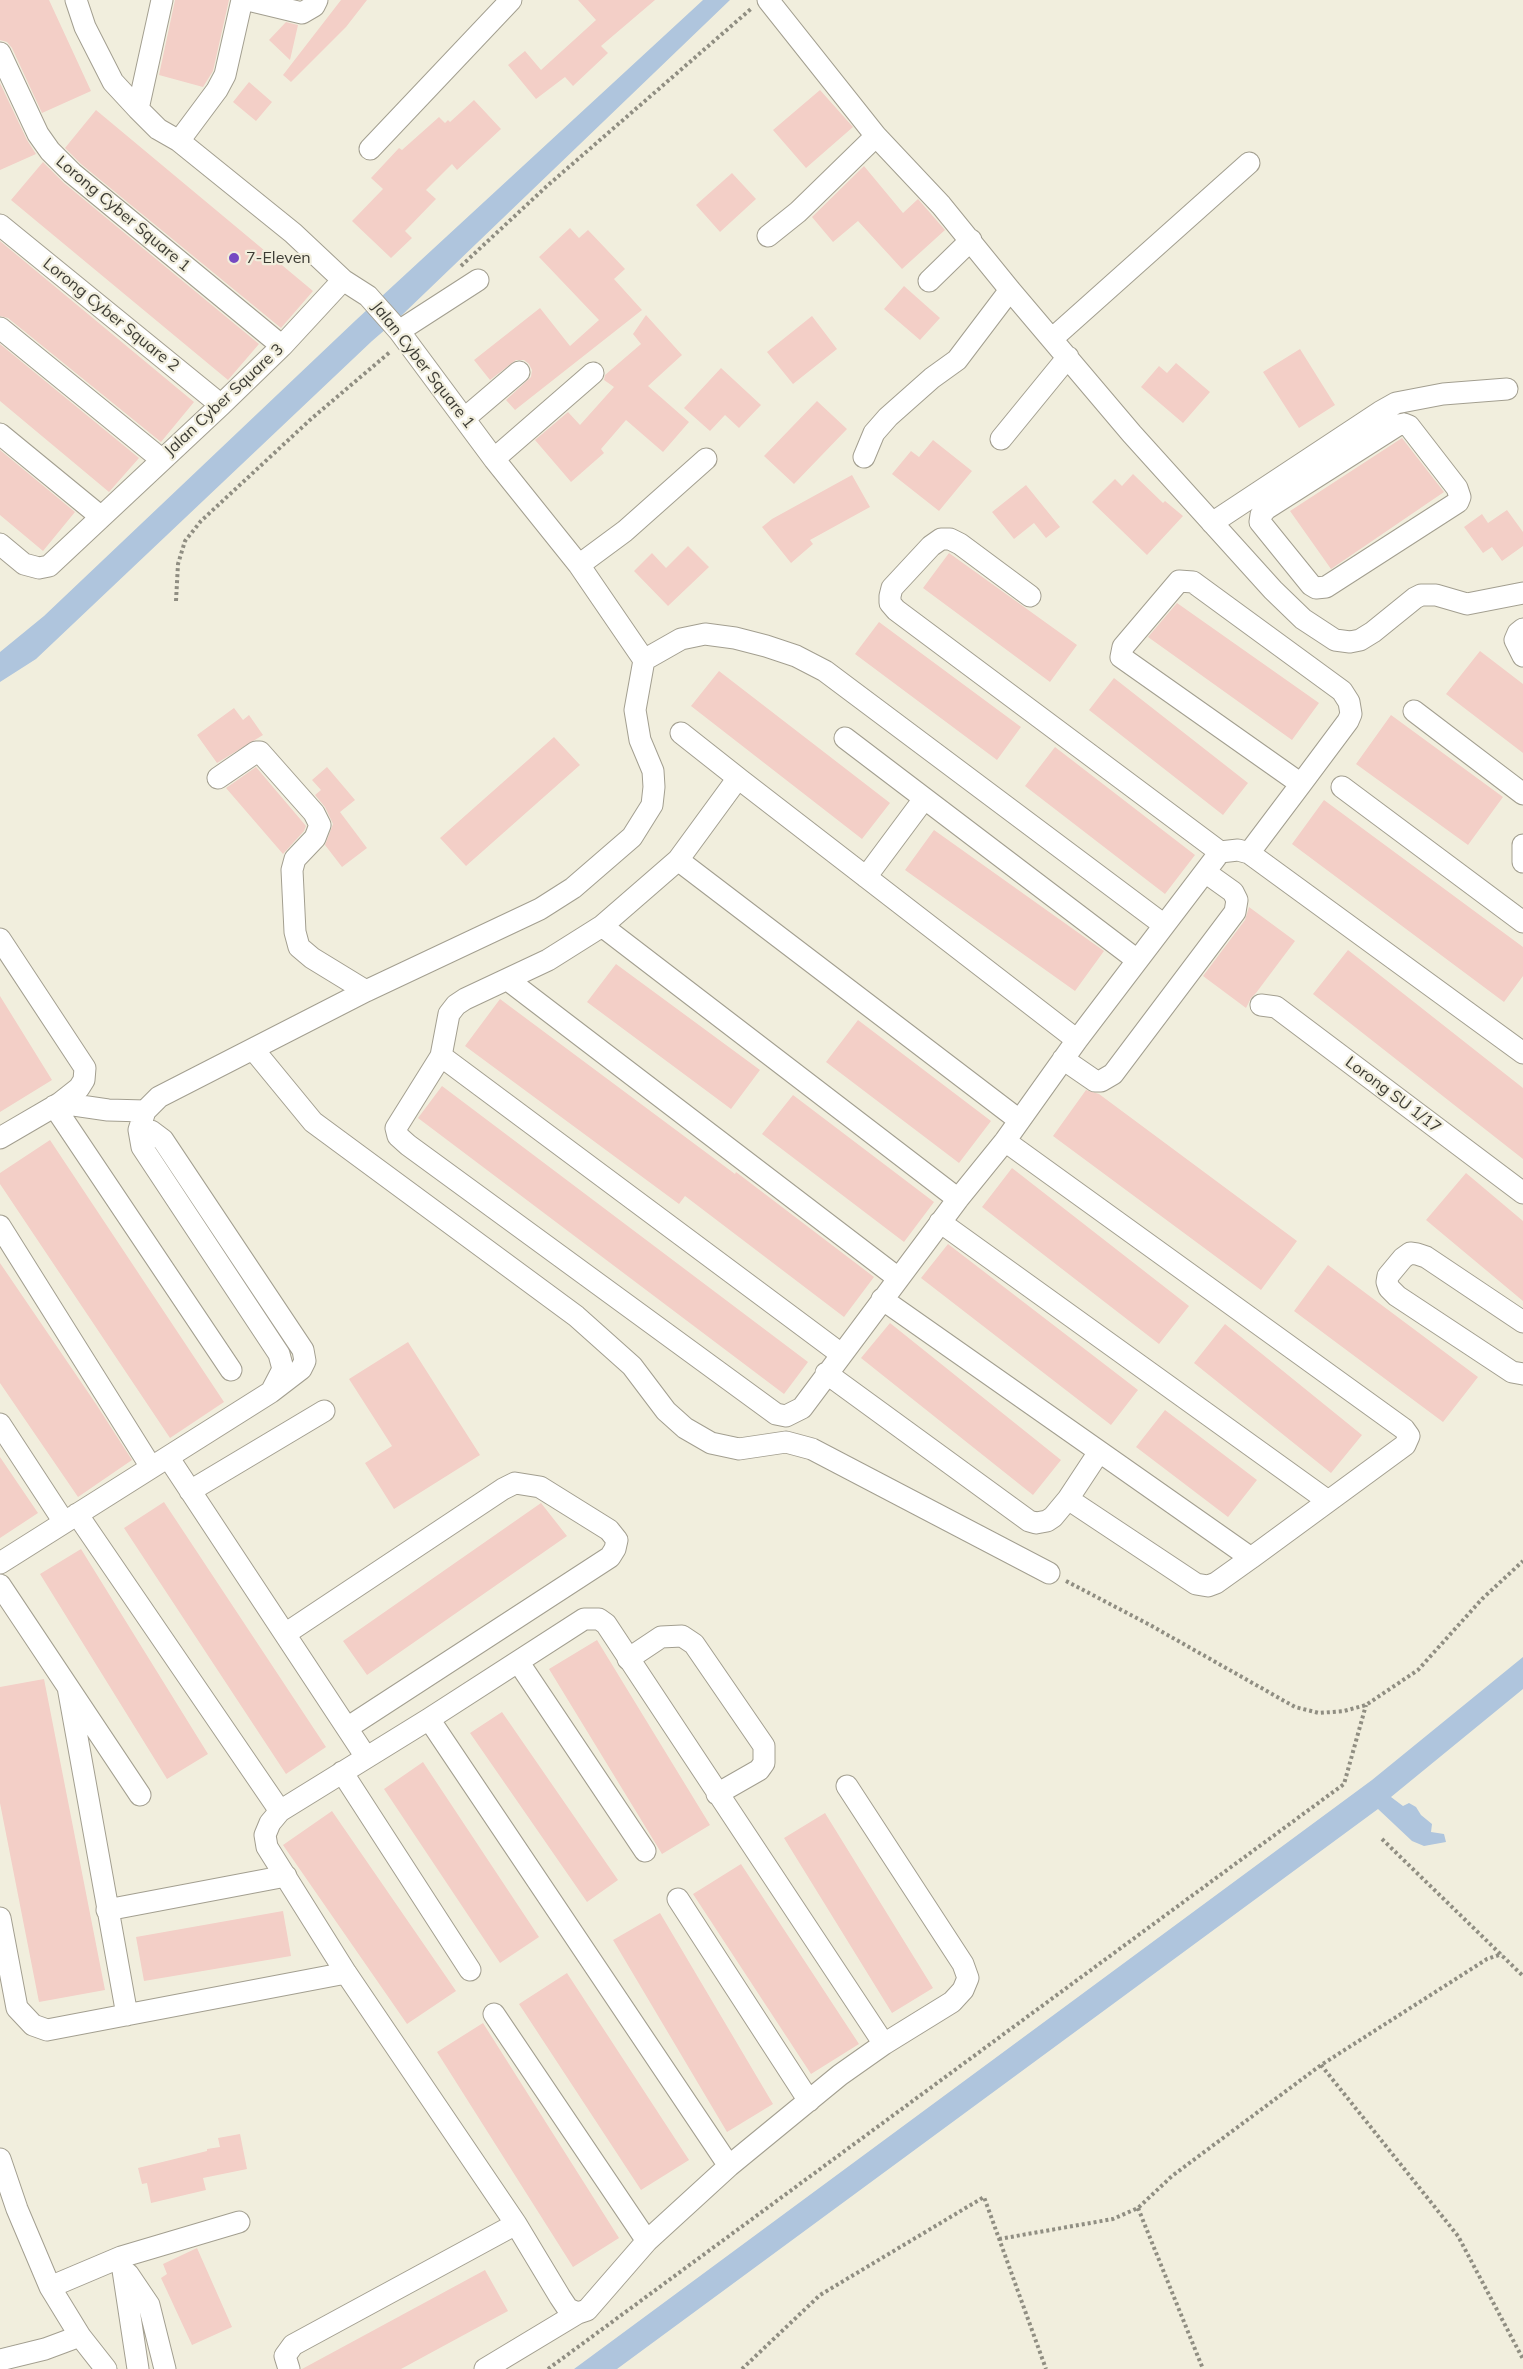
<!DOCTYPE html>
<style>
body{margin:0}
canvas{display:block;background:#f1eedd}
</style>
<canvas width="1523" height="2369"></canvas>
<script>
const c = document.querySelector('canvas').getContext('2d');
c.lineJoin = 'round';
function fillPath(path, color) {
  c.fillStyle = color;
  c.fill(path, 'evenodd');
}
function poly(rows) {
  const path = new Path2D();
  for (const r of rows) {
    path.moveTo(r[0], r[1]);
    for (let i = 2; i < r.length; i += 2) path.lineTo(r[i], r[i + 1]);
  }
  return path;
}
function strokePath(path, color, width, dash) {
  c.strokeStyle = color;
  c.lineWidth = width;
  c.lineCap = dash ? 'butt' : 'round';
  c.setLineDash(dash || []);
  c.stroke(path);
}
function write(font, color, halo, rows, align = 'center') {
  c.font = font + ' Mulish,sans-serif';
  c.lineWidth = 4.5;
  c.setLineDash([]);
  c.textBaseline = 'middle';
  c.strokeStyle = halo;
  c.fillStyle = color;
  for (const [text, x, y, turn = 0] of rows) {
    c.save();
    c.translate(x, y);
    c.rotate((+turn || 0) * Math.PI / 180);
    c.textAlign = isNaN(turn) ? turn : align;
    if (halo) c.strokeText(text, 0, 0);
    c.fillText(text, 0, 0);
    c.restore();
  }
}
fillPath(poly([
 [703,0,730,0,401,316,372,341,36,659,0,682,0,652,44,616,356,320],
 [1523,1657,1523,1689,1391,1797,1403,1806,1409,1803,1416,1807,1421,1815,1432,1824,1431,1832,1444,1834,1446,1842,1424,1846,1412,1841,1378,1809,617,2369,574,2369,1372,1780]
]), '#afc5dd');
fillPath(poly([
 [0,0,49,0,91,91,42,113,12,48,7,42,0,40],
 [175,0,229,0,213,71,203,87,159,75],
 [341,0,367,0,346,27,291,82,283,75],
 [578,0,655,0,601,46,608,53,573,86,565,77,536,99,508,65,525,51,541,70,596,20],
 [286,22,298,25,290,60,269,40],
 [249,82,272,102,256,121,233,102],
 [0,83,27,140,36,154,0,170],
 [820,90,853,127,806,168,773,130],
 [474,100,501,129,457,170,452,164,426,190,436,199,405,231,412,238,391,258,352,221,383,189,371,178,399,148,402,150,439,117,445,123,448,120,450,122],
 [96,110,313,291,281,328,81,164,65,148],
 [43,162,64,183,259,344,228,380,11,200],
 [864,166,903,213,918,199,945,230,902,269,858,221,833,242,812,217],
 [732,173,756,199,720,232,696,205],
 [570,228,579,238,588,230,625,269,614,279,642,310,515,410,506,400,531,377,532,370,529,364,524,360,516,360,490,380,474,360,540,308,570,346,599,320,539,257],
 [0,241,194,402,161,442,8,318,0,316],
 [904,286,940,318,920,340,884,309],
 [646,315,682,355,648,386,689,422,663,452,626,420,601,449,604,453,571,482,535,440,568,412,580,425,614,387,604,380,605,375,641,344,633,334],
 [812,316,837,349,793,384,767,352],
 [0,344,139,458,109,492,0,401],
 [1300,349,1335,405,1299,428,1263,372],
 [1176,363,1210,392,1183,423,1141,387,1159,366,1167,373],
 [721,368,761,405,739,428,725,415,710,431,684,408],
 [817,401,847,429,794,484,764,456],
 [1402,438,1444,492,1331,569,1290,511],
 [933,440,972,471,939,511,892,474,911,451,919,457],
 [0,450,75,512,43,551,0,515],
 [1133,474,1163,503,1165,501,1183,516,1147,555,1092,502,1115,479,1122,486],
 [852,475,870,507,810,540,813,544,791,563,762,527,772,519],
 [1026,485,1060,527,1046,538,1034,523,1014,539,992,512],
 [1507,510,1523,532,1523,546,1502,561,1492,547,1483,553,1464,527,1482,514,1488,523],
 [688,546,709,567,668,606,634,571,652,553,666,568],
 [949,553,1077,645,1050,682,923,588],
 [1177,603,1319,703,1292,740,1148,637],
 [879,622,1021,727,997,760,855,654],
 [1480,651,1523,684,1523,753,1446,694],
 [719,671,890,803,862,839,691,706],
 [1114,678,1248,783,1223,815,1089,710],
 [234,708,243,720,249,715,263,735,217,763,197,735],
 [1391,715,1503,797,1468,845,1356,764],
 [554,737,580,765,466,866,440,838],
 [1055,747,1195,855,1165,894,1025,786],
 [256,767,306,826,304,831,283,854,226,788],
 [327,767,355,800,340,812,367,848,342,867,325,845,333,824,325,807,315,795,321,790,312,780],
 [1324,800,1523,947,1523,976,1504,1002,1292,844],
 [934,830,1104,951,1075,991,905,870],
 [1249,907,1295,941,1256,993,1251,998,1246,1008,1203,976,1245,920],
 [1348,950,1523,1088,1523,1159,1313,994],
 [616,964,760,1070,731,1109,587,1002],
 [0,996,52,1080,0,1112],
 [500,999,735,1174,736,1172,874,1277,844,1317,685,1196,679,1204,465,1046],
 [858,1020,991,1121,959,1163,826,1062],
 [442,1086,808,1362,784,1394,418,1118],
 [1086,1090,1099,1094,1297,1241,1261,1290,1053,1136],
 [793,1095,934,1202,904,1242,762,1134],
 [50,1140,224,1402,170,1438,0,1184,0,1173],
 [1012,1168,1189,1306,1159,1344,982,1207],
 [1466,1173,1523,1221,1523,1301,1426,1220],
 [948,1244,1138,1390,1111,1425,921,1278],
 [0,1263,96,1404,132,1460,78,1497,0,1383],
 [1328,1265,1478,1377,1443,1422,1294,1311],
 [890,1323,1061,1460,1033,1495,861,1358],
 [1225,1324,1362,1435,1331,1473,1194,1363],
 [408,1342,480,1455,394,1509,365,1463,392,1446,349,1379],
 [1165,1410,1257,1480,1228,1517,1136,1447],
 [0,1457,38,1513,0,1538],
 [164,1502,326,1747,286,1774,124,1528],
 [541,1503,567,1536,367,1675,343,1641],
 [81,1549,208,1754,167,1779,40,1574],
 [597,1640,710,1825,662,1854,549,1669],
 [44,1679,105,1990,39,2002,0,1803,0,1687],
 [502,1712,618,1880,587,1902,470,1733],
 [423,1762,539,1937,500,1963,384,1789],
 [332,1811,456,1991,407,2024,283,1845],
 [825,1813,933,1988,892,2013,784,1838],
 [741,1864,859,2044,811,2074,693,1894],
 [283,1911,291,1956,144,1981,136,1937],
 [660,1913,773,2104,727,2132,613,1940],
 [567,1973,689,2160,641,2190,519,2004],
 [483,2023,619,2238,573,2267,437,2052],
 [240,2134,247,2169,203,2178,206,2190,151,2203,147,2183,142,2184,138,2168,207,2151,207,2149,220,2147,218,2138],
 [197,2248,232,2327,192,2345,161,2278,167,2274,163,2264],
 [485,2270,508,2311,401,2369,302,2369]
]), '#f3cfc7');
const minor = poly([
 [76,0,85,27,113,82,138,109,158,129,179,141,293,233,343,280,368,296,399,331,494,459,579,565,644,660],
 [248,0,302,13,314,6,317,0],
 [768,0,876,136,941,205,1010,290,1132,434,1273,590,1303,619,1335,640,1350,642,1360,640,1373,632,1415,598,1421,595,1436,595,1467,604,1523,593],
 [0,53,38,134,50,151,72,173,282,346],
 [138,109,162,0],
 [179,141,217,90,225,75,242,0],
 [370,149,511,0],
 [0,225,221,405],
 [768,236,798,212,876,136],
 [929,281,971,240],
 [0,328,161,459],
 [399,331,478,280],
 [1053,338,1249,163],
 [465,418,519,372],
 [1404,424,1409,426,1457,488,1460,497,1458,502,1326,587,1316,588,1311,585,1260,522,1261,515,1266,509,1398,425,1404,424],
 [0,434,100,516],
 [1001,439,1068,357],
 [864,457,874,433,888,417,932,378,957,360,1010,290],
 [494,459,593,373],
 [1212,523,1380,412,1396,403,1443,394,1507,389],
 [0,544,24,564,39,568,49,566,221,405,282,346,343,280],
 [579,565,625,531,706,459],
 [1030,596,960,544,950,539,941,539,931,546,892,588,890,596,890,603,896,610,1220,852],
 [1523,629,1518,633,1515,640,1523,656],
 [644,660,681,639,705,634,735,638,766,646,796,656,825,671,1164,925],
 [1414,711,1523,794],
 [681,733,738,778],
 [845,738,1137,960],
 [218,778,256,752,260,752,314,813,320,825,315,838,295,859,292,870,295,932,299,947,312,958,366,991],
 [1342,787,1523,922],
 [1523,845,1523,862],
 [1249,853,1301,784,1348,721,1351,714,1349,702,1342,691,1193,582,1179,581,1123,647,1121,657,1301,784],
 [678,860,1019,1120],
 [866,877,924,799],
 [602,926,958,1199],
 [0,939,85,1068,84,1080,79,1088,60,1103,0,1138],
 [508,980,898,1278],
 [1261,1005,1276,1007,1523,1193],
 [1077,1040,738,778,678,860,602,926,548,960,465,999,456,1005,449,1014,441,1056,396,1128,398,1136,408,1145,776,1414,786,1416,802,1408,958,1199,1005,1141,1077,1040,1220,852,1238,850,1249,853,1523,1053],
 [253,1049,313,1122,576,1316,632,1366,666,1411,685,1428,711,1443,739,1449,786,1442,812,1449,1049,1573],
 [441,1056,841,1354],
 [1063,1059,1095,1081,1101,1081,1113,1074,1235,912,1237,900,1233,892,1205,872],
 [60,1103,108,1110,145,1111],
 [54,1106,231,1370],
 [940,1222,1328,1501],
 [0,1226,151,1467],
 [882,1299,1251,1558,1405,1445,1409,1436,1404,1429,1005,1141],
 [1523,1322,1426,1257,1417,1254,1410,1253,1403,1258,1388,1276,1387,1282,1389,1288,1397,1296,1512,1372,1523,1374],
 [826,1373,1029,1521,1036,1523,1047,1521,1053,1517,1068,1499,1099,1452],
 [271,1392,283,1369,279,1354,142,1147,139,1130,145,1111,159,1097,366,991,540,909,573,888,632,837,652,805,654,787,653,771,640,740,635,710,644,660],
 [0,1424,64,1522],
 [168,1457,366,1757],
 [190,1491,324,1411],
 [1068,1499,1196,1584,1208,1586,1216,1583,1251,1558],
 [77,1514,280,1811],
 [0,1563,271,1392,301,1369,305,1361,303,1350,163,1140,151,1131,139,1130],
 [0,1585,140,1795],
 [285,1634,503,1489,515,1483,540,1487,609,1530,617,1540,615,1549,610,1557,347,1728],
 [628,1659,661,1637,682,1636,694,1644,764,1746,764,1763,759,1770,717,1794],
 [519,1663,645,1851],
 [68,1687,127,2015],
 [429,1719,729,2166],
 [342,1772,470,1970],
 [847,1786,963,1964,968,1978,963,1990,952,2002,884,2044,840,2075,729,2166,647,2241,587,2310,578,2313,568,2309,560,2297,516,2224,346,1973,267,1847,265,1835,270,1823,280,1811,429,1719,584,1619,599,1619,606,1624,884,2044],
 [678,1899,809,2101],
 [107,1910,286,1876],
 [0,1918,17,2008,33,2025,47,2030,346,1973],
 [494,2014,647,2241],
 [0,2159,17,2209,50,2287,80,2336,106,2369],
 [128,2274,149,2305,165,2369],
 [50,2287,121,2257],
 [0,2360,45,2349,80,2336],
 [138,2369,121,2257,239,2222],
 [289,2369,285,2356,293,2345,516,2224],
 [485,2369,578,2313]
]);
strokePath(minor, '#a39f90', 23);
strokePath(poly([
 [461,266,547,186,752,8],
 [176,601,178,564,185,541,201,521,311,419,390,352],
 [1066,1581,1150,1625,1295,1707,1319,1713,1344,1711,1366,1705,1418,1670,1482,1599,1523,1561],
 [1382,1839,1523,1976],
 [1321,2065,1458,2236,1523,2359],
 [1138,2208,1203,2369],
 [999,2239,1113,2219,1138,2208,1172,2176,1321,2065,1487,1959,1502,1954],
 [548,2369,1344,1784,1366,1705],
 [742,2369,820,2295,984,2197,1046,2369]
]), '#908e82', 4, [3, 3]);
strokePath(minor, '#fff', 21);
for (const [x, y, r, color] of [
 [234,258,6,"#7549c2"]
]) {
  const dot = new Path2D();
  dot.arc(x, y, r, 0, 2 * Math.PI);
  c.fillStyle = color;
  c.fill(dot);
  strokePath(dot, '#f1eedd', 2);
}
write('16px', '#3c3b34', '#f1eedd', [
 ["Lorong Cyber Square 1",123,214,40],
 ["Lorong Cyber Square 2",111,315,39],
 ["Jalan Cyber Square 1",423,365,52],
 ["Jalan Cyber Square 3",224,400,-43],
 ["Lorong SU 1/17",1393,1095,37]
]);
write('16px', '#3c3b34', '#f1eedd', [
 ["7-Eleven",246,258]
], 'left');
</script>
